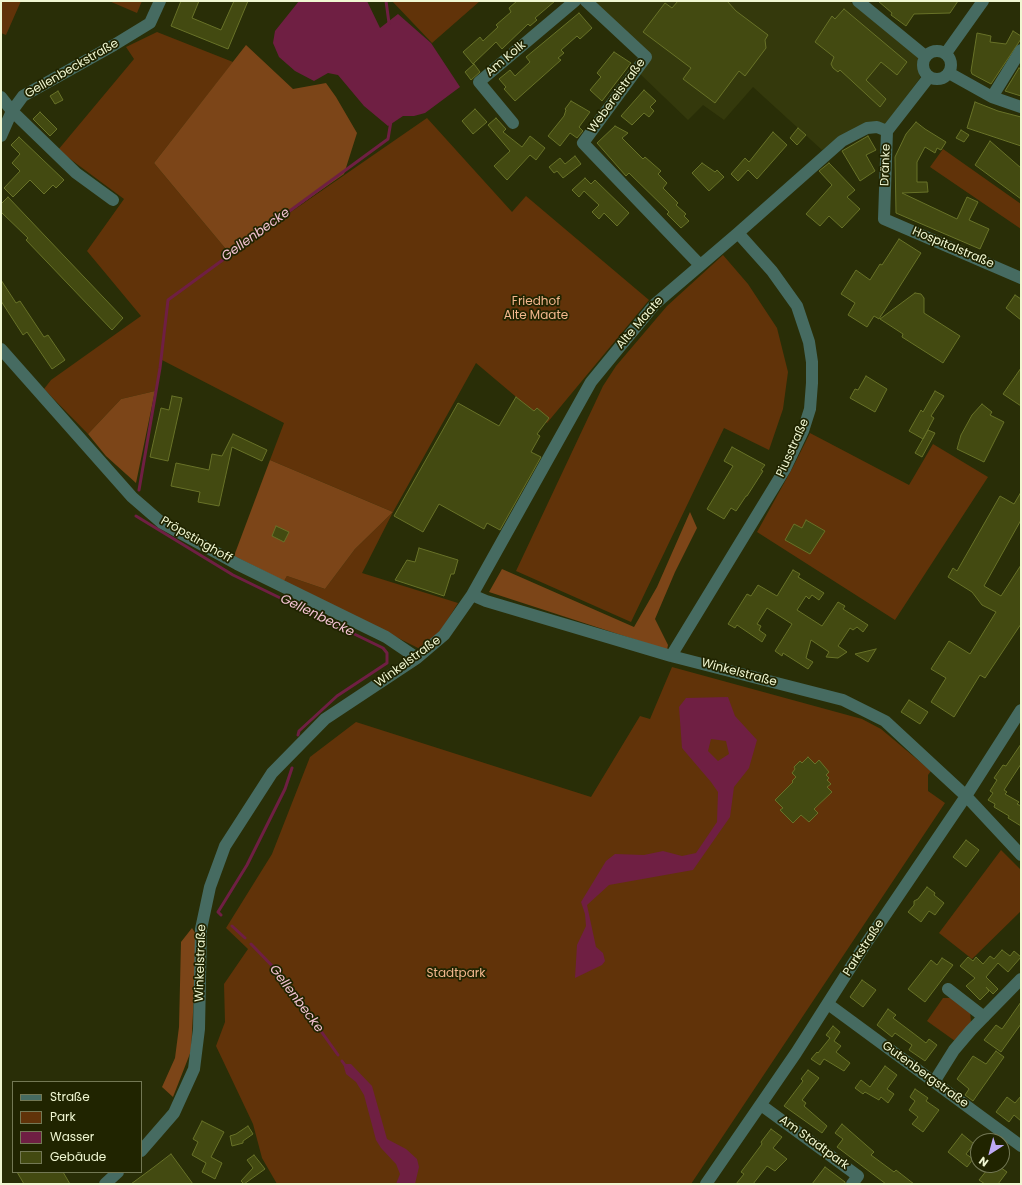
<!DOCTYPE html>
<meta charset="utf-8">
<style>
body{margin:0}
#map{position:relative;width:1022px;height:1185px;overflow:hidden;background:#292e07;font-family:Poppins,sans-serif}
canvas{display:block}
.frame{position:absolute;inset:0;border:2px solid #f0f7d2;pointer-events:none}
.legend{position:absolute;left:12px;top:1081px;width:130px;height:92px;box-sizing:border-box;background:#202400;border:1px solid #737854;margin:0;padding:5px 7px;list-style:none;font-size:12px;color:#f0f7d2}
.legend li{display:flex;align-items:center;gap:8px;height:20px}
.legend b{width:20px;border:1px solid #737854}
.north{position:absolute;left:970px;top:1133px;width:40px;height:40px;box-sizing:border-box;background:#202400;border:1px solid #737854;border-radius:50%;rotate:216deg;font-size:11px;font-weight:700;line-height:16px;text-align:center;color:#f0f7d2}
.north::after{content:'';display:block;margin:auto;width:14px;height:18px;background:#bea9f5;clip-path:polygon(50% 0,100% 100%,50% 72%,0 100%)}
</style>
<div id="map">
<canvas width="1022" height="1185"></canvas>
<div class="frame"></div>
<ul class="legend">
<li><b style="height:5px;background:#466b61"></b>Straße</li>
<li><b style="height:11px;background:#613309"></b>Park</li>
<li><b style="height:11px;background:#6f1f43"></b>Wasser</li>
<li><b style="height:11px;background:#434a11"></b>Gebäude</li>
</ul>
<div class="north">N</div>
</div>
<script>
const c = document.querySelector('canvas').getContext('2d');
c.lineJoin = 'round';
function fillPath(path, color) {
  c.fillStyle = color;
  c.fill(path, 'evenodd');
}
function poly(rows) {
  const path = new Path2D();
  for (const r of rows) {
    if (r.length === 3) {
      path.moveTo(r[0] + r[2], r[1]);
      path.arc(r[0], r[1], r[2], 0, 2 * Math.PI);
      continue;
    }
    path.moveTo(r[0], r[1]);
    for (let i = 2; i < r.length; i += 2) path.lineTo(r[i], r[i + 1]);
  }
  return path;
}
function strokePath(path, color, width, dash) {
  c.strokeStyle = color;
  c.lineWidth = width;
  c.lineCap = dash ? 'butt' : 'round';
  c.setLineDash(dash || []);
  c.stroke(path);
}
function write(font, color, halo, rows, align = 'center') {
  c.font = font + ' Poppins,sans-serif';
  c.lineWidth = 3.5;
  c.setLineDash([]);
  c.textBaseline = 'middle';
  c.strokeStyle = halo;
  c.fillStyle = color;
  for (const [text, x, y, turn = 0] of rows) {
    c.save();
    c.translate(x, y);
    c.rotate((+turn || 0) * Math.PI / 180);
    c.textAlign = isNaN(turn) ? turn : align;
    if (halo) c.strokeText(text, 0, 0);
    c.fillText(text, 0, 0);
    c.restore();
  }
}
fillPath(poly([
 [586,1,849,1,918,56,920,78,885,125,859,127,822,150,753,87,724,120,703,105,688,120,637,71,646,57]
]), '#34390c');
fillPath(poly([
 [1,1,21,1,6,35,1,33],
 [109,1,142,1,137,13],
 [392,1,480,1,432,43],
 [157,32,233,62,154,163,230,254,427,118,512,212,526,196,649,300,547,423,476,363,393,512,362,573,458,603,438,635,420,649,284,581,287,576,325,589,355,549,393,512,270,460,284,423,162,360,155,391,121,399,88,434,44,389,51,380,141,316,87,251,124,199,58,150,134,59,126,47],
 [943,149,1021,204,1021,229,930,167],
 [723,255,748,284,777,328,788,372,783,409,769,450,724,428,631,622,516,571,603,386,616,366,667,306],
 [810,433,909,485,933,444,988,477,895,620,757,532,793,467],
 [672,667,862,719,881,729,931,771,928,775,928,791,945,803,691,1184,277,1184,262,1158,253,1124,216,1046,225,1022,224,984,248,949,226,928,272,854,310,757,356,722,591,797,640,716,650,719],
 [1001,850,1021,870,1021,911,972,959,939,933],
 [943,998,954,998,970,1011,971,1022,955,1041,927,1021]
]), '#613309');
fillPath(poly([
 [246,45,293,89,326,83,336,97,357,133,344,174,230,254,154,163],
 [155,391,136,483,106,456,88,434,121,399],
 [270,460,393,512,355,549,325,589,287,576,284,581,234,556],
 [690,512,697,528,675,572,655,619,668,645,667,650,489,592,502,569,634,627,657,587],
 [192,928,197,936,191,1051,173,1097,162,1087,175,1058,179,1027,181,942]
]), '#7c4518');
fillPath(poly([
 [299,1,367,1,380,28,398,14,431,43,460,87,425,113,414,116,403,116,388,126,364,106,338,75,328,73,314,81,295,71,279,57,273,43,275,31],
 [728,697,735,716,757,740,749,768,734,787,730,817,693,870,609,885,587,905,596,947,603,953,605,961,602,965,575,978,577,945,586,926,585,914,581,902,606,861,615,854,644,855,663,851,682,856,696,853,717,822,718,792,711,782,682,748,679,707,686,698],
 [711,739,726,741,729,754,718,761,708,751],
 [346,1064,351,1064,372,1086,387,1139,406,1149,417,1159,419,1167,415,1184,396,1184,400,1174,396,1164,381,1148,376,1140,364,1095,356,1082,346,1074,344,1067]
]), '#6f1f43');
strokePath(poly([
 [386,1,389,23],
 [139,490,160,368,168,300,388,139,391,121],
 [136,516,233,575,383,648,387,653,387,663,337,696,299,731,298,735],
 [221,915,218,912,247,865,285,789,292,768],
 [232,926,245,938],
 [251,944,281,975,338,1055],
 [342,1061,347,1068]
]), '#6f1f43', 3);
const building = poly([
 [181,1,199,1,192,18,221,30,234,1,248,1,228,49,171,26,181,1],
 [517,1,555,1,535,18,537,20,530,26,528,24,502,49,496,42,473,64,463,52,480,37,483,41,498,27,496,25,511,12,509,8,517,1],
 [678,1,727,1,736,11,768,35,765,40,766,48,745,76,739,71,715,103,683,79,691,68,643,32,665,3,672,8,678,1],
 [878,1,958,1,950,13,914,14,906,26,891,15,892,13,878,1],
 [844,9,907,62,897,75,881,62,866,80,886,99,880,107,840,70,838,72,833,68,831,64,834,57,815,42,832,16,835,19,844,9],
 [579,13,592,28,580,39,577,36,561,50,564,53,558,58,561,60,515,101,504,89,506,87,499,79,510,70,515,76,530,62,526,57,579,13],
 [1013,31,1021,36,1021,39,991,84,972,74,971,71,977,33,991,36,990,42,1006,44,1013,31],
 [614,52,631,63,602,101,590,90,601,77,597,73,614,52],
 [474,64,480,72,471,80,465,72,474,64],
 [1019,68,1021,69,1021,96,1005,91,1019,68],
 [644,90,656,101,650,107,654,111,649,117,644,113,632,125,621,116,644,90],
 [58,91,63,100,55,104,50,96,58,91],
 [571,101,590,112,579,127,583,131,577,138,570,133,560,146,548,136,564,116,566,110,565,109,571,101],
 [975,102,998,111,1021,117,1021,146,967,128,975,102],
 [475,109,487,122,473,134,462,121,475,109],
 [40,112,57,129,50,136,33,119,40,112],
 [496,118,506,129,503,132,522,147,530,136,545,148,536,160,530,155,507,180,494,166,510,151,488,125,496,118],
 [916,122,925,129,946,142,941,150,937,148,935,153,925,147,917,162,917,182,927,182,928,192,902,193,957,219,967,197,978,202,969,220,989,229,980,249,896,213,895,157,906,134,916,122],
 [615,126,628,133,622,138,643,159,645,157,661,171,658,174,667,183,663,188,678,203,676,205,686,214,684,216,689,221,681,228,667,214,669,212,629,173,626,176,597,143,615,126],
 [798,128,806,135,797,145,790,138,798,128],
 [961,130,969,135,964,142,956,138,961,130],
 [773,132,787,145,757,179,748,170,738,181,731,174,745,158,749,162,773,132],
 [868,136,876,150,866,155,875,171,860,181,842,151,868,136],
 [19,137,64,180,56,188,53,185,44,194,30,180,13,197,4,188,20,171,12,163,20,154,11,145,19,137],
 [990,141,1021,168,1021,199,975,165,990,141],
 [575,156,581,164,563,178,557,171,554,173,549,167,560,158,565,164,575,156],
 [702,163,715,172,717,170,724,177,709,191,692,173,702,163],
 [829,163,855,190,847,197,860,209,842,228,829,216,820,226,806,214,832,185,819,171,829,163],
 [585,178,591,184,595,180,629,213,617,226,604,213,599,219,592,212,599,205,584,191,579,197,572,190,585,178],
 [8,197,123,318,112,330,26,240,28,238,1,212,1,204,8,197],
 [899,239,921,253,879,319,874,316,867,327,848,315,855,303,841,294,856,270,870,280,880,264,882,265,899,239],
 [1,280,16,303,20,301,44,337,48,335,65,360,52,369,27,332,23,335,1,301,1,280],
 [915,293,921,294,924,298,924,313,960,336,943,363,902,337,903,334,880,319,915,293],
 [1015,295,1021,299,1021,320,1006,308,1015,295],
 [1021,368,1021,406,1003,394,1021,368],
 [866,376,887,389,875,412,850,398,855,389,858,390,866,376],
 [935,391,944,396,931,416,934,418,923,439,909,431,921,410,923,412,935,391],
 [172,396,182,398,168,461,150,457,161,408,169,410,172,396],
 [516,397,534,411,537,408,549,418,537,434,540,436,531,452,541,457,500,530,487,523,484,529,439,504,423,532,394,516,458,403,499,426,516,397],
 [982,404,992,412,990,415,1004,422,984,462,957,449,961,435,972,415,982,404],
 [928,430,935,433,922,457,915,453,928,430],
 [233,434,267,450,262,461,232,447,219,506,198,502,200,492,171,486,176,463,209,470,212,454,222,456,233,434],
 [732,447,765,465,761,470,763,471,747,496,746,496,736,511,731,508,724,519,707,509,733,466,724,461,732,447],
 [1021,492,1021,520,984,586,1001,596,1021,565,1021,624,985,678,980,675,954,717,931,702,946,678,931,669,949,641,970,654,996,612,982,605,972,592,948,577,953,568,957,571,1000,496,1014,504,1021,492],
 [806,520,825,531,810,554,785,540,794,524,802,528,806,520],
 [276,526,289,532,284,542,272,536,276,526],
 [419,548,458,560,454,574,451,574,444,596,395,580,407,560,415,562,419,548],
 [793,570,800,574,798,577,824,593,819,600,812,595,809,599,806,596,797,610,822,626,838,602,845,606,843,609,868,625,863,632,857,627,853,630,850,628,838,646,847,652,838,658,826,657,829,652,811,640,806,658,813,662,808,669,783,653,782,656,775,651,792,624,767,608,757,624,761,626,759,630,766,635,762,642,737,625,735,628,728,624,747,594,751,596,758,585,777,596,793,570],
 [876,649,868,662,855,654,876,649],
 [909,700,928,712,920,724,901,712,909,700],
 [1021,744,1021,764,1004,790,1007,792,1005,794,1019,802,1017,804,1021,806,1021,826,1008,818,1009,816,994,807,995,804,988,800,993,793,990,791,997,780,994,778,1003,765,1006,766,1021,744],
 [808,757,815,764,819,760,829,772,826,775,829,778,827,780,831,784,827,787,832,792,814,809,818,813,809,822,801,815,793,823,780,810,783,808,775,800,793,782,792,781,796,777,792,773,795,769,794,767,800,761,802,763,808,757],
 [966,840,979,850,966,867,953,857,966,840],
 [927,887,935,893,934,895,944,903,935,915,929,911,921,922,908,912,914,905,914,901,918,899,927,887],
 [1002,950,1010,956,1014,951,1021,957,1008,972,998,963,986,977,998,989,993,994,986,987,989,991,980,1000,966,986,975,978,960,966,968,957,973,961,976,957,983,964,990,956,994,959,1002,950],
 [942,958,953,965,925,1002,908,989,931,960,937,965,942,958],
 [862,980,876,990,863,1007,850,997,862,980],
 [1021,1002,1021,1024,1001,1052,984,1040,996,1025,1002,1029,1021,1002],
 [888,1009,896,1015,893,1018,913,1033,926,1043,929,1039,937,1045,925,1061,909,1050,912,1045,895,1033,892,1037,877,1025,888,1009],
 [833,1026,840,1032,834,1041,841,1046,836,1052,850,1063,844,1071,824,1059,820,1065,811,1059,817,1052,818,1053,830,1038,826,1035,833,1026],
 [996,1051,1004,1057,973,1101,965,1095,969,1089,957,1079,973,1056,986,1064,996,1051],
 [885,1066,897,1075,887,1089,894,1094,888,1103,881,1097,879,1100,865,1092,863,1094,855,1088,861,1080,870,1087,885,1066],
 [808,1070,819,1078,802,1100,806,1103,804,1106,827,1126,822,1133,784,1106,803,1081,801,1079,808,1070],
 [915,1089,928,1098,926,1101,939,1110,923,1132,912,1124,918,1117,909,1110,915,1101,910,1097,915,1089],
 [1021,1096,1021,1121,1014,1115,1009,1122,996,1112,1007,1097,1015,1103,1021,1096],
 [202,1121,224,1132,211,1157,222,1163,215,1179,202,1172,206,1163,192,1155,198,1142,193,1139,202,1121],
 [842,1124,874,1152,871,1155,894,1172,896,1170,914,1184,886,1184,837,1147,843,1139,835,1133,842,1124],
 [248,1126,253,1134,243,1141,243,1143,232,1146,230,1136,236,1134,248,1126],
 [771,1129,782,1137,773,1148,787,1159,775,1171,767,1166,753,1184,736,1184,744,1174,741,1172,762,1144,761,1142,771,1129],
 [962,1134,974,1144,966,1154,973,1159,967,1167,948,1152,962,1134],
 [171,1154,193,1184,131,1184,154,1167,171,1154],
 [254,1155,265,1169,244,1184,241,1181,253,1168,247,1160,254,1155],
 [980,1165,997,1165,1007,1172,998,1184,985,1184,979,1180,987,1170,980,1165],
 [825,1167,845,1182,845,1184,812,1184,825,1167],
 [17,1172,63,1172,70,1184,24,1184,17,1172]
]);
fillPath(building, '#434a11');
strokePath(building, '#687228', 1);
strokePath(poly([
 [586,1,646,57,583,143,700,265],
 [858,1,925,56],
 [937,65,14],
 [946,53,983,1],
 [949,73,992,97,1021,107],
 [929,77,887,131,884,219,1021,278],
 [1,97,12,111,76,173,113,200],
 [992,97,1021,50],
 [513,123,479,82,575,1],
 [1,136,12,111,23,96,114,45,150,23,160,1],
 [1,349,132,497,162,523,237,564,386,637,417,658],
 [472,595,486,601,671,656,843,700,885,721,966,796,1021,855],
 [671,656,785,469,803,431,810,409,812,383,812,362,809,342,797,306,772,271,738,233],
 [948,989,984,1017],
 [828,1004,1021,1146],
 [934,1082,954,1050,971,1030,1021,979],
 [761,1105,858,1176,852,1184],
 [141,1151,174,1113,194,1069,199,1029,201,929,210,887,225,846,272,773,325,719,417,658,444,635,472,595,591,382,655,304,738,233,842,141,867,128,877,127,887,131],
 [105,1184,118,1172],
 [706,1184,796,1053,863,948,966,796,1021,710]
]), '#466b61', 12);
write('12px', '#f0f7d2', '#202400', [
 ["Am Kolk",506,59,-40],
 ["Gellenbeckstraße",72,69,-30],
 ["Webereistraße",617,96,-54],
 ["Dränke",886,165,-88],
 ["Hospitalstraße",953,248,23],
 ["Alte Maate",640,323,-49],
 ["Piusstraße",793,448,-66],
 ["Pröpstinghoff",196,540,30],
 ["Winkelstraße",408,662,-36],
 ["Winkelstraße",739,673,15],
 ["Parkstraße",864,948,-57],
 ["Winkelstraße",201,963,-88],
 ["Gutenbergstraße",925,1075,36],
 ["Am Stadtpark",814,1143,36]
]);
write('12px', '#f3b78d', '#202400', [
 ["Friedhof",536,302],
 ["Alte Maate",536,316],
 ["Stadtpark",456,974]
]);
write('italic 13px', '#f3c2d2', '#202400', [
 ["Gellenbecke",256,235,-36],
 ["Gellenbecke",317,616,26],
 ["Gellenbecke",296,999,53]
]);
</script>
